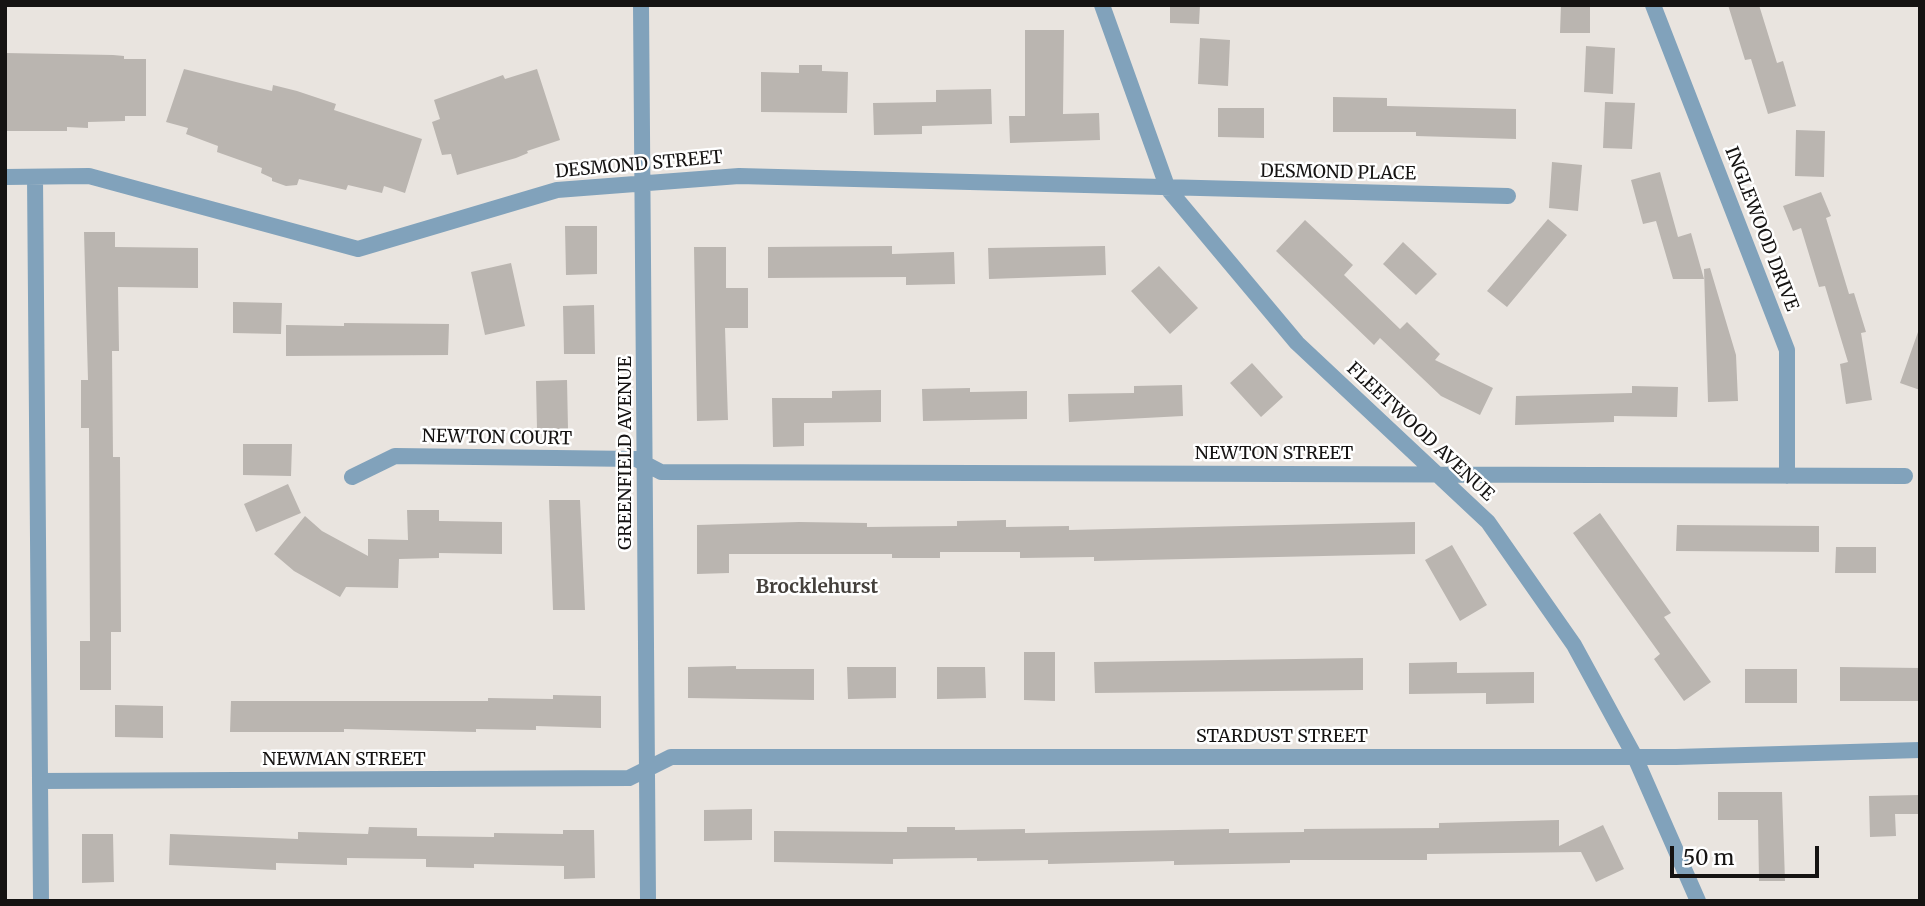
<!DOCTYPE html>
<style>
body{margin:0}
#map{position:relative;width:1925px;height:906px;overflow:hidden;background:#e9e4df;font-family:Merriweather,serif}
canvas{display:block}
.frame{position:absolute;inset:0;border:7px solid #151312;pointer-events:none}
.scale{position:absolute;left:1670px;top:846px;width:149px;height:32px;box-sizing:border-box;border:4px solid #151312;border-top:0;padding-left:9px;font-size:21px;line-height:24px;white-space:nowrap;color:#151312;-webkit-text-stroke:5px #fff;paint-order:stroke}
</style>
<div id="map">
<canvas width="1925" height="906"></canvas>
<div class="frame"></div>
<div class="scale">50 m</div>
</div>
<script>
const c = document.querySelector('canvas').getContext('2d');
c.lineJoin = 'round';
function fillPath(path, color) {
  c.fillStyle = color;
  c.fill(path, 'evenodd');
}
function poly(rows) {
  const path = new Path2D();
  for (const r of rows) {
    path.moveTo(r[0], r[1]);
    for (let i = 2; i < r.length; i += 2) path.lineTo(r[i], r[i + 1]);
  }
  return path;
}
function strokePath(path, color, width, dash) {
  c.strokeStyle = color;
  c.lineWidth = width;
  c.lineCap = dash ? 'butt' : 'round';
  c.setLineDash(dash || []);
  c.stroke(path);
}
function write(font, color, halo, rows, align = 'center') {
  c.font = font + ' Merriweather,serif';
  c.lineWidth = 5;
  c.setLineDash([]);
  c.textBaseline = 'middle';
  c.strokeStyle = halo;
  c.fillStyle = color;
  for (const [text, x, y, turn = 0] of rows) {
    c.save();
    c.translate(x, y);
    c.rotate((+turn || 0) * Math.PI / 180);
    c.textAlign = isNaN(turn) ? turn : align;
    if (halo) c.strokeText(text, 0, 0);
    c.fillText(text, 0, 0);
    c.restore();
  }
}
fillPath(poly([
 [1170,5,1200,5,1199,24,1170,23],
 [1561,5,1590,5,1590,33,1560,33],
 [1728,5,1759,5,1777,63,1783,61,1796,106,1768,114,1751,59,1745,60],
 [1025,30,1064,30,1063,114,1099,113,1100,140,1010,143,1009,116,1025,116],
 [1200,38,1230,40,1228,86,1198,84],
 [1586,46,1615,48,1613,94,1584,92],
 [5,53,113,55,124,56,124,59,146,59,146,116,125,116,125,121,88,122,88,128,67,127,67,131,7,131],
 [799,65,822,65,822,71,848,72,847,113,761,112,761,72,799,73],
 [184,69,272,91,273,85,297,91,336,104,334,110,422,139,405,193,384,186,382,193,348,185,346,190,299,179,297,185,286,186,272,181,272,178,261,173,262,168,217,152,218,146,186,134,188,128,166,122],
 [537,69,560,140,527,151,528,153,516,158,457,175,451,154,442,155,432,122,440,119,434,100,503,75,505,79],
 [991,89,992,124,922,126,922,134,874,135,873,103,936,102,936,90],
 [1333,97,1387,98,1387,106,1516,109,1516,139,1416,136,1416,132,1333,132],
 [1605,102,1635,103,1632,149,1603,148],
 [1218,108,1264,108,1264,138,1218,137],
 [1796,130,1825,131,1824,177,1795,176],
 [1552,162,1582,165,1578,211,1549,208],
 [1660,172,1678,237,1691,233,1704,279,1673,279,1656,221,1643,224,1631,180],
 [1821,192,1831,216,1826,218,1849,294,1854,293,1866,332,1861,333,1872,400,1846,404,1840,364,1848,362,1825,286,1819,287,1801,228,1793,231,1783,206],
 [1548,219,1567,235,1507,307,1487,291],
 [1305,220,1353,265,1344,275,1400,329,1407,322,1440,354,1435,360,1493,388,1480,415,1441,396,1380,338,1374,345,1276,251],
 [565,226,597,226,597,274,566,275],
 [84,232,115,232,115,247,198,248,198,288,118,287,119,351,112,351,113,457,120,457,121,632,111,632,111,690,80,690,80,641,90,641,89,428,81,428,81,380,88,380],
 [1403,242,1437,274,1416,295,1383,264],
 [892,246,892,254,954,252,955,284,906,285,906,277,768,278,768,247],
 [1105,246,1106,275,989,279,988,248],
 [694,247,726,247,726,288,748,288,748,328,725,328,728,420,697,421],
 [511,263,525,326,485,335,471,272],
 [1159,266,1198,308,1170,334,1131,291],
 [1710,268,1736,355,1738,401,1708,402,1704,269],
 [233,302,282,303,281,334,233,333],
 [594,305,595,354,564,354,563,306],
 [344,323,449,324,448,355,286,356,286,325,344,326],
 [1918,332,1920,333,1920,390,1900,383],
 [1252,363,1283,397,1261,417,1230,383],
 [567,380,568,429,537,429,536,381],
 [1182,385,1183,416,1069,422,1068,394,1134,393,1134,386],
 [1632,386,1678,387,1677,417,1614,416,1614,422,1515,425,1516,396,1632,393],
 [970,388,970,392,1027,391,1027,419,923,421,922,389],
 [881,390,881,422,804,423,804,446,773,447,772,398,832,398,832,391],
 [243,444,292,444,291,476,243,475],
 [288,484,301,513,256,532,244,504],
 [549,500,580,500,585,610,553,610],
 [407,510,439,510,439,521,502,522,502,554,439,553,439,558,399,559,398,588,346,587,340,597,294,571,274,554,305,516,322,531,368,556,368,539,408,540],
 [1600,513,1671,613,1664,617,1711,682,1684,701,1654,659,1660,654,1573,533],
 [1006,520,1006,527,1069,526,1069,530,1415,522,1415,554,1094,561,1094,557,1020,558,1020,552,940,552,940,558,892,558,892,554,729,554,729,573,697,574,697,525,799,522,867,523,867,527,957,526,957,521],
 [1677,525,1819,526,1819,552,1676,551],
 [1452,545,1487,605,1460,621,1425,560],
 [1836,547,1876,547,1876,573,1835,573],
 [1024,652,1055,652,1055,701,1024,700],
 [1363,658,1363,690,1095,693,1094,662],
 [1457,662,1457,673,1534,672,1534,703,1486,704,1486,693,1409,694,1409,663],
 [736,666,736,669,814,669,814,700,688,698,688,667],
 [847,667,896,667,896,698,848,699],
 [937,667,985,667,986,698,937,699],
 [1840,667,1920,668,1920,701,1840,701],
 [1745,669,1797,669,1797,703,1745,703],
 [553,695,601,696,601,728,536,726,536,730,476,729,476,732,344,729,344,732,230,732,231,701,488,701,488,698,553,699],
 [115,705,163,706,163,738,115,737],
 [1718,792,1782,792,1785,881,1759,881,1758,820,1718,820],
 [1920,795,1920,814,1895,814,1896,836,1870,837,1869,796],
 [752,809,752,840,704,841,704,810],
 [1559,820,1559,846,1603,825,1624,869,1596,882,1581,852,1427,854,1427,860,1290,860,1290,863,1174,865,1174,861,1048,864,1048,860,977,861,977,858,893,859,893,864,774,862,774,831,907,832,907,827,955,827,955,830,1025,829,1025,833,1229,829,1229,833,1304,832,1304,829,1439,828,1439,823],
 [369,827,417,828,417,836,494,837,494,833,563,834,563,830,594,830,595,878,564,879,564,866,474,864,474,868,426,867,426,859,347,858,347,865,276,863,276,870,169,865,170,834,298,839,298,832,368,834],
 [82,834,113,834,114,882,82,883]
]), '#bab5b0');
strokePath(poly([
 [641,5,648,901],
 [1102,5,1168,189,1297,343,1488,522,1574,645,1634,755,1698,901],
 [1653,5,1787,350,1787,476],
 [5,177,89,176,358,249,557,190,739,176,1508,196],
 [35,177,41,901],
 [352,477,395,456,636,459,661,472,1905,476],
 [40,781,629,778,671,757,1676,757,1920,750]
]), '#81a2bb', 16);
write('18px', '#151312', '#fff', [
 ["DESMOND STREET",639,165,-5],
 ["DESMOND PLACE",1338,173,1],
 ["INGLEWOOD DRIVE",1761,229,69],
 ["FLEETWOOD AVENUE",1420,432,43],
 ["NEWTON COURT",497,438,1],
 ["GREENFIELD AVENUE",626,453,-90],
 ["NEWTON STREET",1274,454],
 ["STARDUST STREET",1282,737],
 ["NEWMAN STREET",344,760]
]);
write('bold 19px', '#44403c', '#fff', [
 ["Brocklehurst",817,588]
]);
</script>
